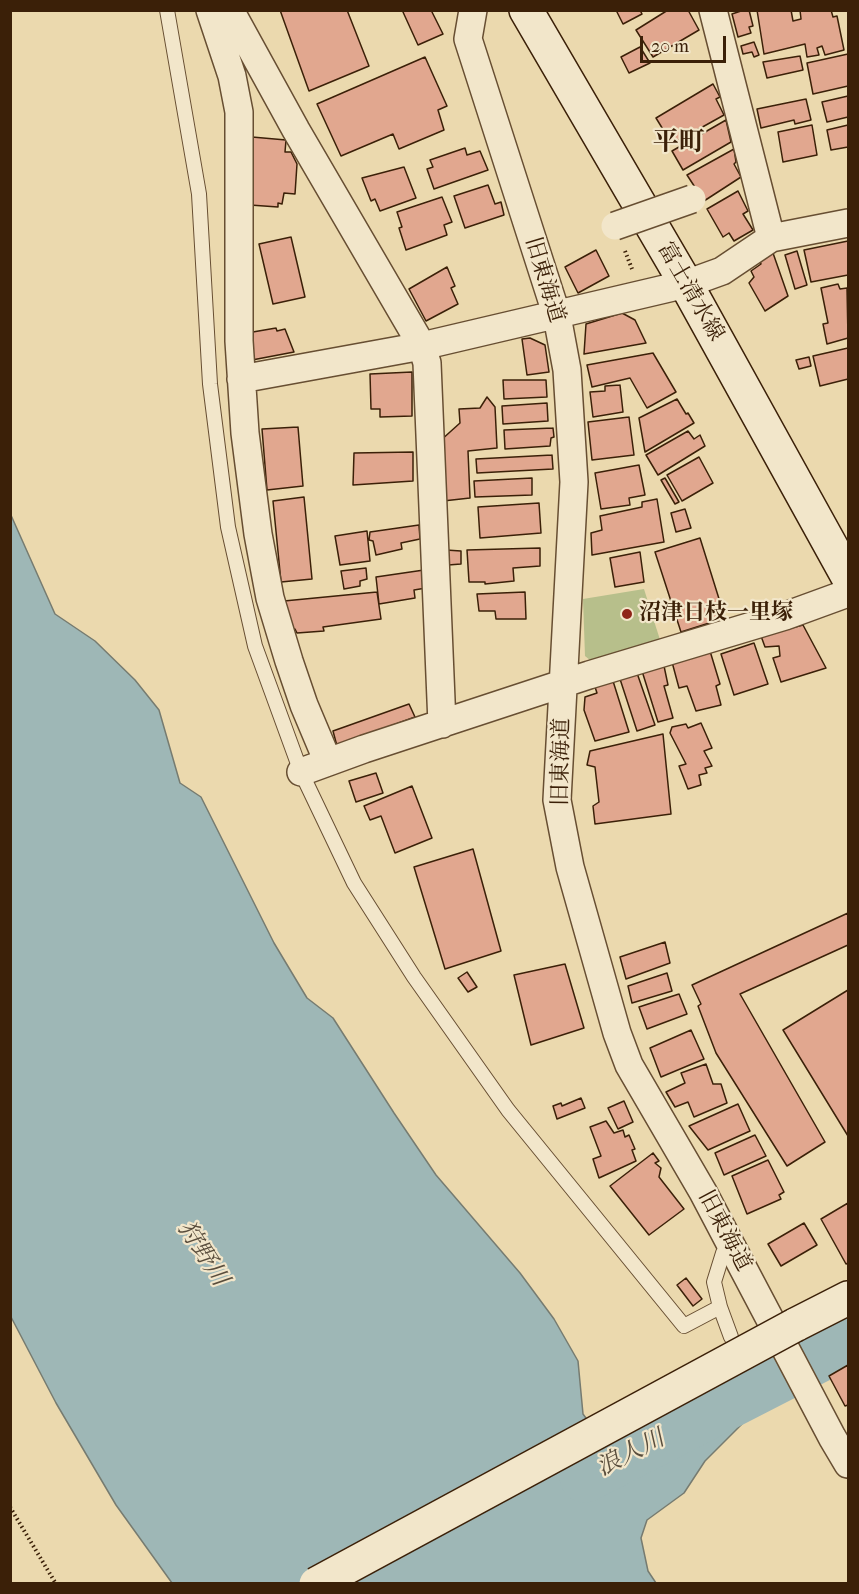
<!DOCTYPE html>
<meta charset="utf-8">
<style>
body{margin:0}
#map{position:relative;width:859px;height:1594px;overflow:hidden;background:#ebd9ae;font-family:"IM FELL French Canon",serif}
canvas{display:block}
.frame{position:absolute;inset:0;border:12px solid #3b2008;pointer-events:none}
.scale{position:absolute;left:640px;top:36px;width:86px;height:27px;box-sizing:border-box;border:3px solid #3b2008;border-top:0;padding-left:8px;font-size:18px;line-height:21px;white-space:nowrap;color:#3b2008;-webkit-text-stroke:4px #f2e6ca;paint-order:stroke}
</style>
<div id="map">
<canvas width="859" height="1594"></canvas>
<div class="frame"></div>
<div class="scale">20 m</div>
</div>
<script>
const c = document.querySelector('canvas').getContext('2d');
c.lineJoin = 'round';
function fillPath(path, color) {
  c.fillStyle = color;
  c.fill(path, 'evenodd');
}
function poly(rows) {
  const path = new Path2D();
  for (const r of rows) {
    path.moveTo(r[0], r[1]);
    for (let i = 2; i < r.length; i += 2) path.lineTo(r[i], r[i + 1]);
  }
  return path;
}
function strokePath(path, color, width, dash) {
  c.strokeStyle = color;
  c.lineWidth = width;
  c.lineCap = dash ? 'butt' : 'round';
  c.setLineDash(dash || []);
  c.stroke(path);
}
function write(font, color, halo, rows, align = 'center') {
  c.font = font + ' "IM FELL French Canon","Noto Serif JP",serif';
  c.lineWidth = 4.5;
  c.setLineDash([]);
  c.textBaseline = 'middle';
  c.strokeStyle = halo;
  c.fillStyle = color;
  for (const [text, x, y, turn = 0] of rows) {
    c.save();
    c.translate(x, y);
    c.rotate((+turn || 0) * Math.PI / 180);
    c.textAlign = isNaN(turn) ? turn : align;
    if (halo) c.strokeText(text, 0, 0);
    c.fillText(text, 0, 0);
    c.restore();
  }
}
fillPath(poly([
 [644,589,661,643,596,665,585,656,583,599]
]), '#b7bf8b');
const water = poly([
 [10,513,55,614,95,641,135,680,159,710,180,783,201,797,274,943,307,998,333,1018,394,1113,436,1175,520,1273,554,1319,578,1361,583,1414,605,1444,623,1449,694,1437,699,1427,729,1413,742,1424,705,1461,684,1493,647,1520,641,1538,648,1571,656,1583,172,1583,116,1505,56,1403,11,1317,10,513],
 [848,1342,848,1362,835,1368,824,1354,848,1342]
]);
fillPath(water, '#9eb7b6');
strokePath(water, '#767b70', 1.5);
strokePath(poly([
 [585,1477,848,1342]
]), '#9eb7b6', 51);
const building = poly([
 [280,10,347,10,369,66,309,91,280,10],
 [406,10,431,10,443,34,418,45,403,12,406,10],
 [616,10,640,10,642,14,623,24,616,10],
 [668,10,688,10,699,30,653,57,636,30,668,10],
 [744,10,749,10,753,26,749,27,751,33,738,37,732,14,744,10],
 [757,10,791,10,793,21,801,19,800,10,831,10,833,17,837,16,844,50,825,55,822,46,817,48,819,55,807,57,805,44,764,54,757,10],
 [754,42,759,55,754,57,752,52,743,54,741,46,754,42],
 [640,47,650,63,629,73,621,57,640,47],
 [848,54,848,86,813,94,807,63,848,54],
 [800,56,803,70,767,78,763,62,800,56],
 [425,57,447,106,438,110,444,130,399,149,393,134,341,156,317,104,425,57],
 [713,84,720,97,716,99,724,115,672,144,656,118,713,84],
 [848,96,848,117,827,122,822,102,848,96],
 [806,99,811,120,795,124,794,120,761,128,757,109,806,99],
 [726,120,731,142,683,170,672,151,726,120],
 [812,125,817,155,783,162,778,132,812,125],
 [848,125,848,147,831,150,827,130,848,125],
 [252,137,286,140,285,152,291,152,297,164,295,194,284,193,282,204,278,203,278,207,250,205,252,137],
 [465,148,467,155,480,151,488,170,434,189,427,169,433,167,430,160,465,148],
 [734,149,736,162,734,164,741,177,704,201,687,175,734,149],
 [404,167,416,198,380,211,375,199,371,201,362,178,404,167],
 [488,185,495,204,501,202,504,215,465,228,454,196,488,185],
 [738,191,748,211,743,214,753,230,734,241,729,233,723,237,707,209,738,191],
 [442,197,452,222,444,225,447,235,406,250,399,228,402,227,397,212,442,197],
 [291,237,305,297,273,304,259,244,291,237],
 [848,241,848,275,811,282,804,250,848,241],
 [596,250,609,276,578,293,565,267,596,250],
 [797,251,807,285,795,289,785,255,797,251],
 [773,253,788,296,765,311,749,283,754,277,751,271,761,264,760,261,773,253],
 [447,267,455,286,451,288,458,304,426,321,409,289,447,267],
 [838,284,840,289,847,288,848,338,827,344,823,324,828,323,821,288,838,284],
 [622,313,635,320,646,343,584,354,586,324,622,313],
 [276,328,277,331,285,329,294,352,252,360,247,333,276,328],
 [530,338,545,345,549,372,527,375,522,339,530,338],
 [848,348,848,379,820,386,813,356,848,348],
 [653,353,676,392,647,408,630,378,592,387,587,365,653,353],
 [809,357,811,366,799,369,796,360,809,357],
 [412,372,412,416,380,417,380,409,371,409,370,374,412,372],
 [503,380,546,380,547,397,504,399,503,380],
 [620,385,623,412,593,417,590,392,605,391,605,386,620,385],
 [487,397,495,407,497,448,468,451,470,498,443,501,440,441,460,423,459,409,480,408,487,397],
 [677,399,686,414,688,413,694,423,645,452,639,418,677,399],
 [547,403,548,421,503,424,502,406,547,403],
 [629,417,634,455,592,460,588,422,629,417],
 [298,427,303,486,267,490,262,429,298,427],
 [553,428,554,437,551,438,550,446,505,449,504,430,553,428],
 [688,431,694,439,700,435,705,446,658,475,646,455,688,431],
 [413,452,413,481,353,485,354,453,413,452],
 [552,455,553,469,477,473,476,459,552,455],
 [699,457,713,483,682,501,667,475,699,457],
 [639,465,645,495,629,498,630,505,601,509,595,473,639,465],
 [532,478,532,495,475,497,474,481,532,478],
 [665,478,679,502,675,504,661,480,665,478],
 [304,497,312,579,281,582,273,501,304,497],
 [657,499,664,542,592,555,591,533,602,530,600,516,642,507,642,502,657,499],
 [539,503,541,533,480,538,478,507,539,503],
 [685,509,691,528,676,532,671,513,685,509],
 [419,525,420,539,401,543,402,549,376,555,373,541,369,540,370,532,419,525],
 [367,531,370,561,340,565,335,536,367,531],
 [700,538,725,618,681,632,655,552,700,538],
 [540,548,540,566,513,568,514,581,485,584,485,582,469,582,467,550,540,548],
 [446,550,461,551,461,564,448,565,446,550],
 [640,552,644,582,615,587,610,558,640,552],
 [366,568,367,579,360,581,360,586,344,589,341,571,366,568],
 [424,570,426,588,414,590,415,598,379,604,376,577,424,570],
 [377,592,381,619,323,627,324,631,297,633,295,629,291,629,284,601,377,592],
 [525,592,526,619,496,619,495,611,479,611,477,594,525,592],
 [803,625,826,668,781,682,773,658,780,656,779,646,765,647,761,636,803,625],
 [754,643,768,684,734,695,721,654,754,643],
 [710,651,720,684,716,686,721,705,696,711,687,686,679,688,672,662,710,651],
 [664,666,668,685,664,686,673,718,658,722,642,671,664,666],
 [637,673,655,725,637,731,620,679,637,673],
 [613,681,629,732,595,741,584,710,585,697,597,693,595,687,613,681],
 [409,704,415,717,337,746,333,731,409,704],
 [701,723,712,748,704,751,712,766,705,768,707,773,699,775,701,785,688,789,679,766,686,764,670,733,672,727,686,724,688,728,701,723],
 [663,734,671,814,595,824,593,806,599,802,595,767,587,765,590,751,663,734],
 [376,773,383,793,356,802,349,781,376,773],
 [412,786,432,838,395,853,381,816,370,820,364,806,412,786],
 [473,849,501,951,445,969,414,867,473,849],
 [848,913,848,945,740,994,825,1142,787,1166,716,1053,698,1006,701,1004,692,985,848,913],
 [665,942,670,963,626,979,620,957,665,942],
 [565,964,584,1028,531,1045,514,975,565,964],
 [467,972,477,987,468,992,458,978,467,972],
 [667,973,672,991,632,1003,628,986,667,973],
 [848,990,848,1136,783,1030,848,990],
 [679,994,687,1014,647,1029,639,1007,679,994],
 [691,1030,704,1059,661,1077,650,1048,691,1030],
 [706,1064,713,1084,721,1084,727,1103,694,1117,688,1102,675,1107,666,1092,685,1083,681,1073,706,1064],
 [581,1098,585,1108,557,1119,553,1106,561,1103,562,1106,581,1098],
 [624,1101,633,1122,618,1129,608,1108,624,1101],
 [738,1104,750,1131,708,1150,689,1126,738,1104],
 [606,1121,614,1133,623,1130,625,1137,629,1135,635,1149,632,1150,636,1161,599,1178,593,1159,601,1156,590,1127,606,1121],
 [755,1135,766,1156,724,1175,715,1153,755,1135],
 [653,1153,659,1161,655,1163,661,1168,659,1177,684,1209,649,1235,610,1186,653,1153],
 [768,1160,784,1192,779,1195,781,1199,747,1214,732,1176,768,1160],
 [848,1203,848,1263,846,1264,821,1219,848,1203],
 [804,1223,817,1245,781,1266,768,1244,804,1223],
 [686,1278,702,1299,693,1306,677,1285,686,1278],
 [848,1365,848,1405,845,1406,829,1376,848,1365]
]);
fillPath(building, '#e1a78f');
strokePath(building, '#3b2008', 1.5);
const lane = poly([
 [167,10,199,194,210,384,228,527,255,646,301,772,354,883,414,977,508,1110,684,1326,720,1307,714,1282,723,1253,730,1243],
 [720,1307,731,1337]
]);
const street = poly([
 [210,10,232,76,239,112,239,341,245,433,258,534,270,598,289,661,304,705,328,762],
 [230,10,296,130,422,346,427,363,442,724],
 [473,10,468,39,557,316,567,370,574,482,557,800,570,867,617,1033,629,1065,703,1192,832,1437,848,1464],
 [713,10,771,238],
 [241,379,422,346,686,284,722,271,771,238,848,223],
 [301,772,364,749,589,675,785,616,848,593]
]);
const secondary = poly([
 [526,10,686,284,848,577],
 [795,1325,848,1298]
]);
strokePath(lane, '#674e32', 16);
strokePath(street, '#674e32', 30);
strokePath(secondary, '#3b2008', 36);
strokePath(poly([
 [625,251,632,269],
 [10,1507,56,1584]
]), '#3b2008', 4, [1.5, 3]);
strokePath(lane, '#f2e6ca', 14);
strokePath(street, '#f2e6ca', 27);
strokePath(secondary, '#f2e6ca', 33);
const streetBridge = poly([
 [615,226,692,199]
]);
const secondaryBridge = poly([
 [316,1584,795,1325]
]);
strokePath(streetBridge, '#674e32', 30, []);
strokePath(secondaryBridge, '#3b2008', 36, []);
strokePath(streetBridge, '#f2e6ca', 27);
strokePath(secondaryBridge, '#f2e6ca', 33);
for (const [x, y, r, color] of [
 [627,614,6,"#8f2418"]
]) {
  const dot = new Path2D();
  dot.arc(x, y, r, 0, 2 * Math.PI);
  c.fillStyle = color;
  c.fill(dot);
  strokePath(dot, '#f2e6ca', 2);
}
write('22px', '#3b2008', '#f2e6ca', [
 ["旧東海道",544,280,73],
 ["富士清水線",690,292,60],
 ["旧東海道",562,762,-89],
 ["旧東海道",724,1231,62]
]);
write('bold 22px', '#3b2008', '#f2e6ca', [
 ["沼津日枝一里塚",639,614]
], 'left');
write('italic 24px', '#594d3c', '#f2e6ca', [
 ["狩野川",202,1254,57],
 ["浪人川",631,1454,-27]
]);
write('bold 26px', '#3b2008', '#f2e6ca', [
 ["平町",679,144]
]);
</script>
